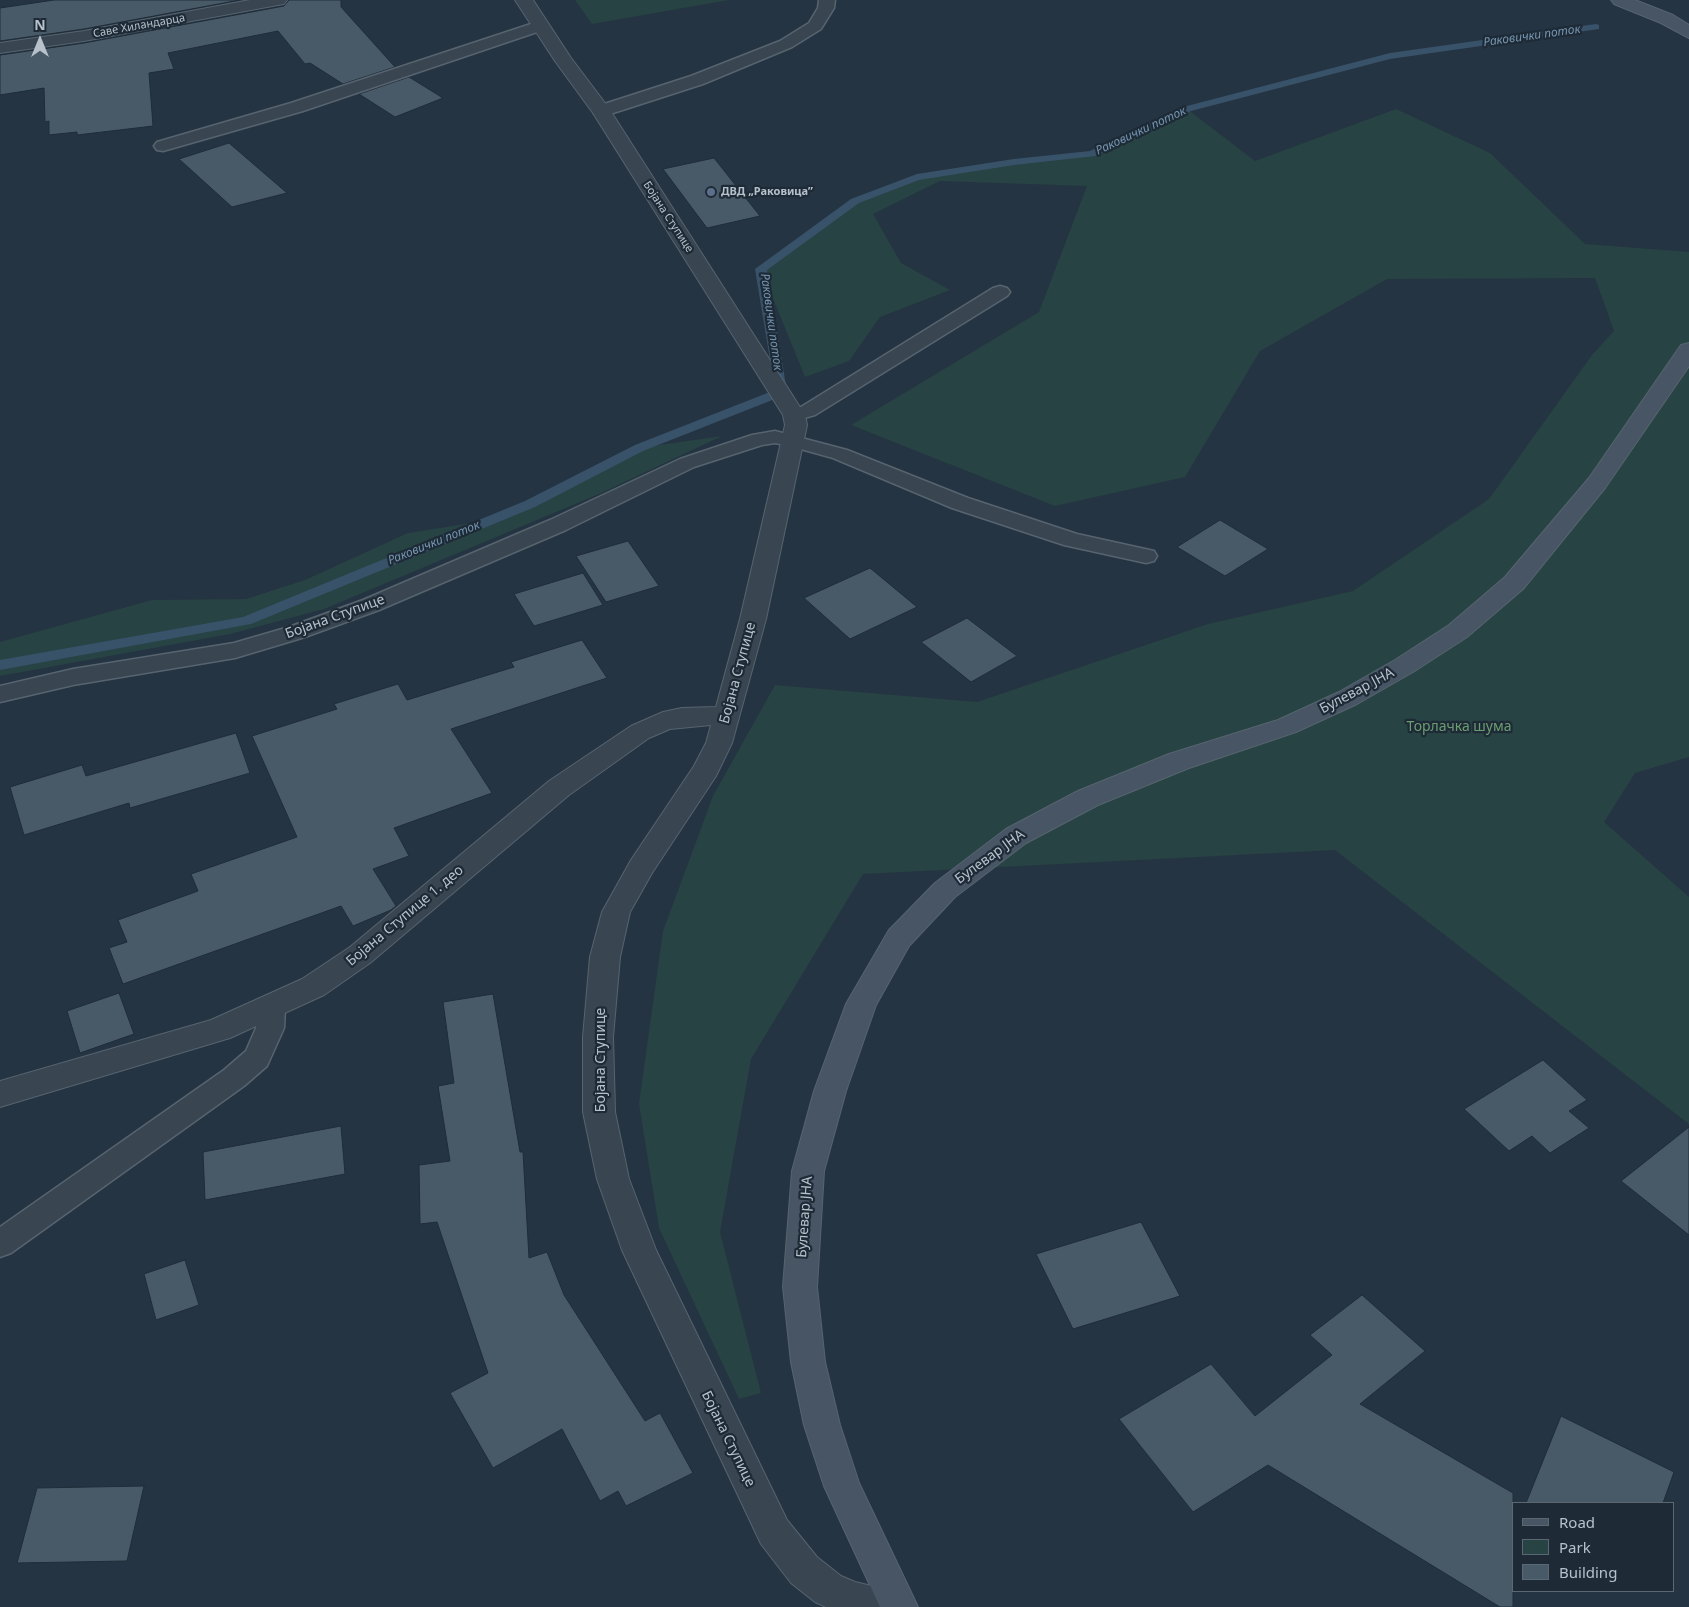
<!DOCTYPE html>
<meta charset="utf-8">
<style>
body{margin:0}
#map{position:relative;width:1689px;height:1607px;overflow:hidden;background:#253442;font-family:"Noto Sans",sans-serif}
canvas{display:block}
.legend{position:absolute;left:1512px;top:1502px;width:162px;height:90px;box-sizing:border-box;background:#1e2b37;border:1px solid #5b6773;margin:0;padding:6px 9px;list-style:none;font-size:15px;color:#b6c1cc}
.legend li{display:flex;align-items:center;gap:10px;height:25px}
.legend b{width:25px;border:1px solid #5b6773}
.north{position:absolute;left:15px;top:15px;width:50px;height:50px;-webkit-text-stroke:4px #1e2b37;paint-order:stroke;rotate:0deg;font-size:14px;font-weight:700;line-height:20px;text-align:center;color:#b6c1cc}
.north::after{content:'';display:block;margin:auto;width:18px;height:22px;background:#b6c1cc;clip-path:polygon(50% 0,100% 100%,50% 72%,0 100%)}
</style>
<div id="map">
<canvas width="1689" height="1607"></canvas>
<ul class="legend">
<li><b style="height:6px;background:#475565"></b>Road</li>
<li><b style="height:14px;background:#274343"></b>Park</li>
<li><b style="height:14px;background:#485a68"></b>Building</li>
</ul>
<div class="north">N</div>
</div>
<script>
const c = document.querySelector('canvas').getContext('2d');
c.lineJoin = 'round';
function fillPath(path, color) {
  c.fillStyle = color;
  c.fill(path, 'evenodd');
}
function poly(rows) {
  const path = new Path2D();
  for (const r of rows) {
    path.moveTo(r[0], r[1]);
    for (let i = 2; i < r.length; i += 2) path.lineTo(r[i], r[i + 1]);
  }
  return path;
}
function strokePath(path, color, width, dash) {
  c.strokeStyle = color;
  c.lineWidth = width;
  c.lineCap = dash ? 'butt' : 'round';
  c.setLineDash(dash || []);
  c.stroke(path);
}
function write(font, color, halo, rows, align = 'center') {
  c.font = font + ' "Noto Sans",sans-serif';
  c.lineWidth = 4.5;
  c.setLineDash([]);
  c.textBaseline = 'middle';
  c.strokeStyle = halo;
  c.fillStyle = color;
  for (const [text, x, y, turn = 0] of rows) {
    c.save();
    c.translate(x, y);
    c.rotate((+turn || 0) * Math.PI / 180);
    c.textAlign = isNaN(turn) ? turn : align;
    if (halo) c.strokeText(text, 0, 0);
    c.fillText(text, 0, 0);
    c.restore();
  }
}
fillPath(poly([
 [575,0,729,0,592,24],
 [1187,109,1255,161,1396,109,1490,153,1585,244,1689,252,1689,757,1635,773,1604,822,1689,897,1689,1124,1335,850,863,874,751,1059,720,1232,761,1393,739,1399,659,1228,639,1104,663,931,713,796,775,685,977,702,1208,624,1353,591,1489,499,1592,355,1614,331,1595,278,1387,279,1260,351,1185,477,1055,506,851,425,1039,312,1087,186,940,181,873,214,901,263,950,290,880,317,849,361,805,377,761,269,855,201,917,177,1014,162,1092,154],
 [722,436,599,494,324,609,230,634,0,676,0,642,152,600,246,599,305,580,408,533,491,520,530,504,639,448]
]), '#274343');
fillPath(poly([
 [1596,24,1599,25,1599,29,1390,59,1191,111,1096,156,1014,165,919,180,859,203,767,270,787,392,785,395,643,451,535,507,251,624,0,670,0,660,243,617,525,501,635,445,775,390,755,269,851,199,917,174,1014,159,1090,151,1183,107,1390,53,1596,24]
]), '#38526a');
const building = poly([
 [54,0,240,0,84,29,0,41,0,8,54,0],
 [289,0,341,0,341,7,395,67,343,84,310,63,305,64,278,31,168,53,174,69,149,73,153,126,77,135,77,132,49,135,49,121,45,122,44,88,0,95,0,55,84,43,284,6,289,0],
 [409,77,443,98,395,117,359,94,409,77],
 [229,143,287,193,232,207,179,159,229,143],
 [714,158,760,216,707,228,663,169,714,158],
 [1220,520,1268,549,1225,576,1177,547,1220,520],
 [628,541,659,586,606,602,576,556,628,541],
 [870,568,917,607,850,639,804,598,870,568],
 [583,573,603,605,534,626,514,594,583,573],
 [967,618,1017,656,971,682,921,642,967,618],
 [582,640,607,678,451,729,492,793,394,828,409,856,373,869,396,906,391,910,353,926,341,906,123,984,109,948,127,942,118,920,198,891,191,874,297,837,252,736,337,709,334,704,398,684,407,700,514,667,511,662,582,640],
 [236,733,250,773,130,808,129,803,24,835,10,787,82,765,86,776,236,733],
 [119,993,134,1034,80,1053,67,1011,119,993],
 [493,994,520,1152,523,1152,529,1258,547,1252,564,1295,645,1421,660,1413,693,1473,626,1506,618,1491,600,1501,562,1429,493,1468,450,1393,488,1373,437,1222,420,1224,419,1165,450,1161,438,1086,454,1083,443,1002,493,994],
 [1543,1060,1587,1100,1569,1111,1589,1128,1550,1153,1532,1136,1509,1151,1464,1109,1543,1060],
 [341,1126,345,1174,205,1200,203,1152,341,1126],
 [1689,1127,1689,1235,1621,1181,1689,1127],
 [1141,1222,1180,1296,1073,1329,1036,1254,1141,1222],
 [185,1260,199,1305,156,1320,144,1274,185,1260],
 [1362,1295,1425,1351,1360,1404,1513,1493,1513,1607,1500,1607,1268,1465,1193,1512,1119,1419,1211,1364,1255,1416,1332,1355,1310,1335,1362,1295],
 [1561,1416,1674,1472,1663,1503,1526,1503,1561,1416],
 [144,1486,127,1561,17,1563,37,1488,144,1486]
]);
fillPath(building, '#485a68');
strokePath(building, '#202d39', 1);
const service = poly([
 [819,0,835,0,834,8,821,29,792,47,703,84,607,115,595,115,593,111,595,107,691,76,780,41,809,23,818,8,819,0],
 [540,21,546,23,548,26,546,29,303,111,163,151,157,150,154,146,157,142,291,103,540,21],
 [1000,286,1007,288,1010,292,1007,296,815,415,794,421,787,419,784,415,787,411,801,407,993,288,1000,286],
 [775,431,847,450,968,498,1077,534,1154,551,1157,556,1154,561,1146,563,1064,545,952,508,833,458,790,446,775,443,762,445,694,467,566,530,379,610,305,637,235,658,73,685,0,702,0,686,73,669,234,643,289,627,363,600,550,520,680,459,752,435,775,431],
 [271,997,281,1000,285,1008,284,1028,267,1066,244,1086,11,1253,0,1257,0,1227,224,1070,246,1051,256,1028,257,1008,261,1000,271,997]
]);
const minor = poly([
 [250,0,287,0,284,4,278,5,84,41,0,53,0,43,84,31,250,0],
 [515,0,533,0,571,58,608,107,805,415,807,425,766,619,732,743,716,776,652,873,630,912,620,957,613,1037,615,1112,629,1179,656,1250,787,1520,817,1557,841,1576,855,1582,876,1587,896,1584,909,1589,915,1602,913,1607,826,1607,815,1602,791,1583,761,1544,622,1250,597,1179,583,1112,583,1037,590,957,602,912,631,860,694,766,706,743,711,725,670,729,649,738,569,795,370,963,324,995,230,1038,0,1107,0,1081,211,1020,302,979,350,947,549,781,631,726,663,712,682,708,716,707,740,619,785,425,783,415,593,113,555,61,515,0]
]);
const secondary = poly([
 [1611,0,1635,0,1673,15,1689,25,1689,38,1661,23,1614,4,1611,0],
 [1689,343,1689,366,1605,488,1523,589,1467,637,1413,672,1357,704,1296,732,1189,768,1098,805,1026,843,955,897,909,946,876,1005,846,1091,824,1171,817,1287,825,1362,840,1425,859,1483,918,1607,880,1607,824,1486,804,1425,791,1362,783,1287,792,1171,814,1091,846,1004,889,930,935,883,1006,829,1078,791,1169,754,1278,720,1339,692,1395,660,1449,625,1505,577,1589,478,1681,345,1689,343]
]);
strokePath(service, '#57646f', 3);
strokePath(minor, '#57646f', 2);
strokePath(secondary, '#57646f', 2);
fillPath(service, '#394651');
fillPath(minor, '#394651');
fillPath(secondary, '#475565');
for (const [x, y, r, color] of [
 [711,192,5,"#5c6f8a"]
]) {
  const dot = new Path2D();
  dot.arc(x, y, r, 0, 2 * Math.PI);
  c.fillStyle = color;
  c.fill(dot);
  strokePath(dot, '#1e2b37', 2);
}
write('11px', '#b6c1cc', '#1e2b37', [
 ["Саве Хиландарца",139,26,-10],
 ["Бојана Ступице",668,217,57]
]);
write('bold 11px', '#b6c1cc', '#1e2b37', [
 ["ДВД „Раковица”",721,192]
], 'left');
write('italic 12px', '#7595b0', '#1e2b37', [
 ["Раковички поток",1532,36,-8],
 ["Раковички поток",1141,131,-25],
 ["Раковички поток",771,322,82],
 ["Раковички поток",434,543,-22]
]);
write('14px', '#b6c1cc', '#1e2b37', [
 ["Бојана Ступице",335,617,-20],
 ["Бојана Ступице",738,673,-75],
 ["Булевар ЈНА",1357,691,-28],
 ["Булевар ЈНА",990,857,-36],
 ["Бојана Ступице 1. део",405,916,-40],
 ["Бојана Ступице",601,1060,-90],
 ["Булевар ЈНА",805,1217,-86],
 ["Бојана Ступице",728,1439,64]
]);
write('14px', '#6c9d72', '#1e2b37', [
 ["Торлачка шума",1459,727]
]);
</script>
